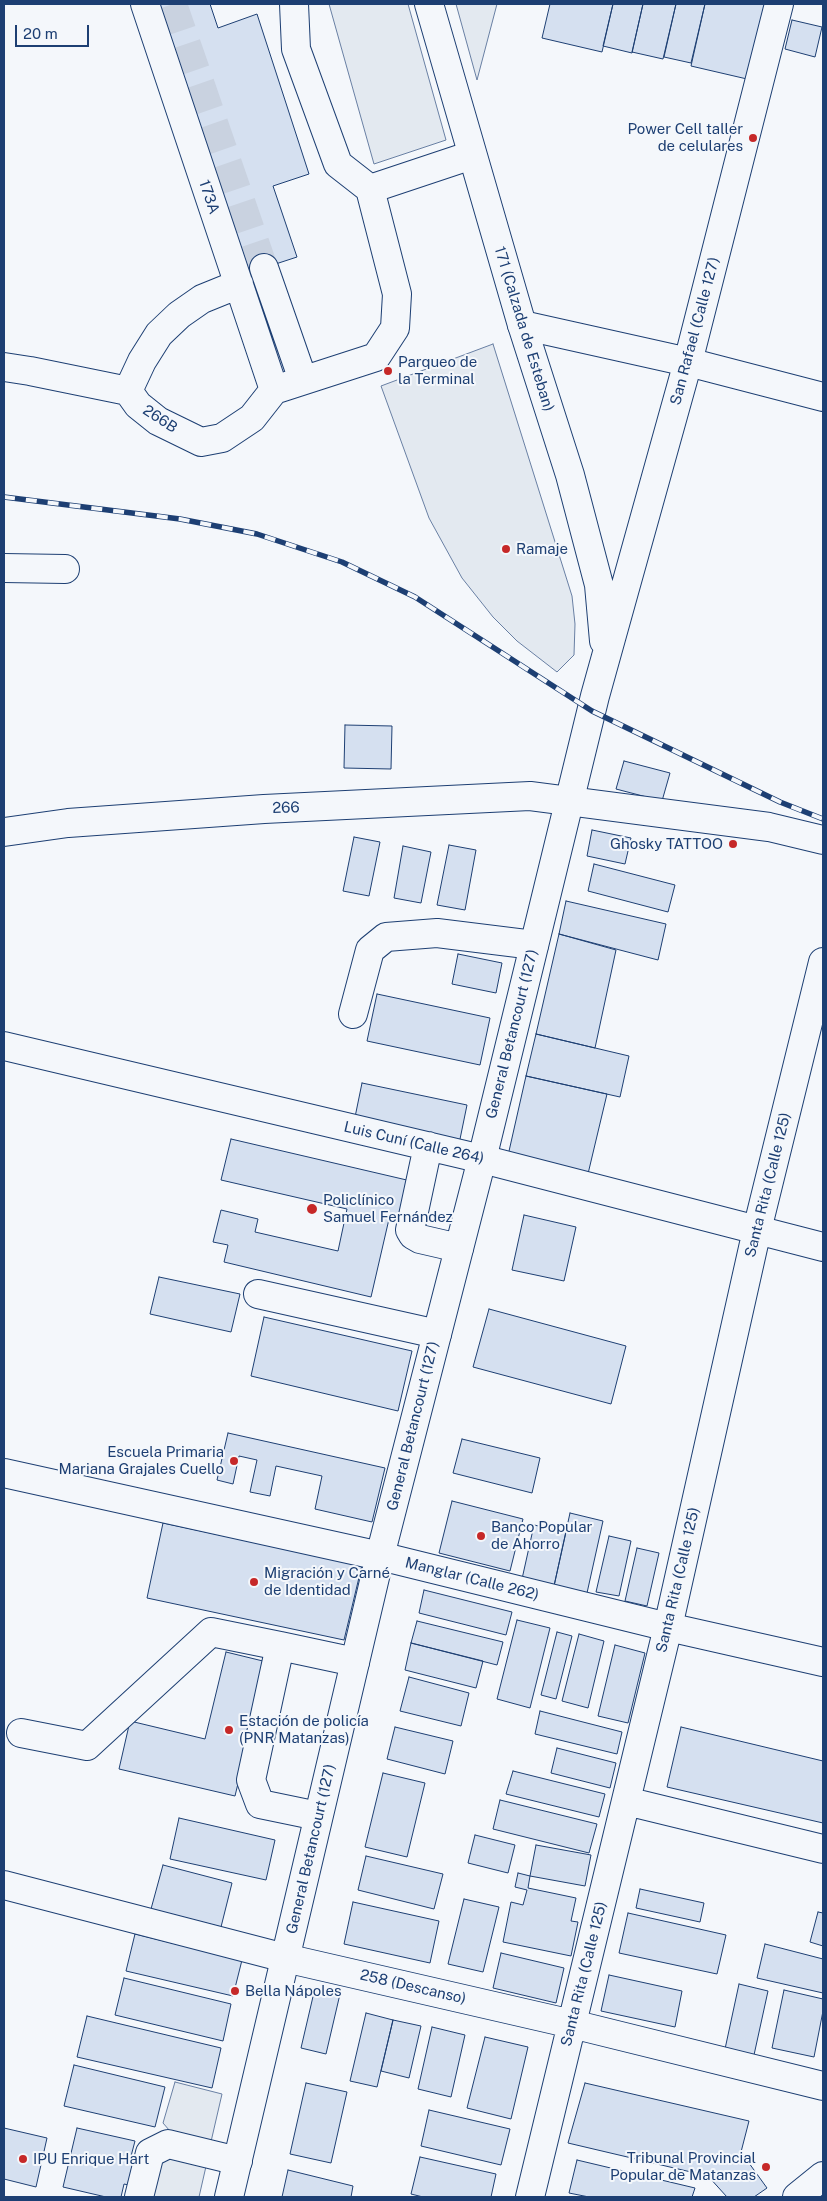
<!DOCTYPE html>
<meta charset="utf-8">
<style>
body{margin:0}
#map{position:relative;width:827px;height:2201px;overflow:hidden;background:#f4f7fb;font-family:"Public Sans",sans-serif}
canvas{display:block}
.frame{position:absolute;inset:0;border:5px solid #1d3f73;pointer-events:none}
.scale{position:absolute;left:15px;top:25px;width:74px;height:22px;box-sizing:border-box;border:2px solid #1d3f73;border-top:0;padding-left:6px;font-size:15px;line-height:18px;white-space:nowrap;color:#1d3f73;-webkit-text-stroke:4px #f4f7fb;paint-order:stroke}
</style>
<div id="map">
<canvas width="827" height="2201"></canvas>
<div class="frame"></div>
<div class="scale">20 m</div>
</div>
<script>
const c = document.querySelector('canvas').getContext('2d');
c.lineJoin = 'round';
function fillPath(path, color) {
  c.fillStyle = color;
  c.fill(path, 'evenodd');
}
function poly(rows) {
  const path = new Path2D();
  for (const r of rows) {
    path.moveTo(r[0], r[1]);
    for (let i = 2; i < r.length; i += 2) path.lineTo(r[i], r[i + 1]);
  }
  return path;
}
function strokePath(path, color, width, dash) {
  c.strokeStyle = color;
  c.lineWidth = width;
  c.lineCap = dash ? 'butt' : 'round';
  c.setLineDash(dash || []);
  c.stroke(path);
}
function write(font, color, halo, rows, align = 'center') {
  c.font = font + ' "Public Sans",sans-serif';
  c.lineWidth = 4;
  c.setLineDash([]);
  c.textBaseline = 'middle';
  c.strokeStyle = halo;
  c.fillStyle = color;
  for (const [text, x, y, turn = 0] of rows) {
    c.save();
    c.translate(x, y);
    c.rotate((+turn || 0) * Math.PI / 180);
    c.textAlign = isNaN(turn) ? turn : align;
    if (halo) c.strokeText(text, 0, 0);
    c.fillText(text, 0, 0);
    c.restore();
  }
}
const green = poly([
 [329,4,408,4,446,140,374,164,329,4],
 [456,4,497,4,477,80,456,4],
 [493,344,572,596,575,624,574,655,557,672,517,641,493,617,462,578,429,518,381,386,493,344],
 [175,2082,222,2094,210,2146,176,2138,163,2123,175,2082],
 [173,2154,207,2162,199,2197,147,2197,155,2161,173,2154]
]);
fillPath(green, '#e3e9f0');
strokePath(green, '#687fa3', 1);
const building = poly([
 [152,4,210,4,218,28,257,14,309,174,273,186,297,257,242,275,152,4],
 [550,4,613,4,602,52,542,38,550,4],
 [613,4,643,4,632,53,603,46,613,4],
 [643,4,676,4,663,59,632,52,643,4],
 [676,4,705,4,691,63,664,57,676,4],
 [705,4,765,4,747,79,691,66,705,4],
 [792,20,822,27,815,57,785,49,792,20],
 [345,725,392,726,391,769,344,768,345,725],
 [624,761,670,773,662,801,616,789,624,761],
 [592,830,631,838,625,864,587,856,592,830],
 [354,837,380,842,369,896,343,891,354,837],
 [449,845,476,850,465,910,437,905,449,845],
 [403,846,431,852,421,903,394,898,403,846],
 [594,864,675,885,668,912,588,891,594,864],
 [566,901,666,924,658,960,559,934,566,901],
 [559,934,616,950,595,1048,536,1034,559,934],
 [458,954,502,963,496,993,452,984,458,954],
 [377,994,490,1018,480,1065,367,1041,377,994],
 [536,1034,629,1056,620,1097,526,1076,536,1034],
 [526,1076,607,1094,587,1178,507,1160,526,1076],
 [362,1083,467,1105,459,1144,354,1122,362,1083],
 [231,1139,411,1181,402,1222,389,1219,371,1297,224,1262,228,1245,213,1242,221,1210,258,1219,255,1232,338,1251,347,1209,221,1180,231,1139],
 [524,1215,576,1227,564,1281,512,1270,524,1215],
 [159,1277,240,1294,231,1332,150,1314,159,1277],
 [489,1309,626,1346,611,1404,473,1367,489,1309],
 [264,1317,412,1351,398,1411,251,1376,264,1317],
 [228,1433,385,1468,372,1522,315,1509,322,1476,276,1466,270,1496,250,1492,257,1460,239,1456,233,1484,217,1480,228,1433],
 [462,1439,540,1458,532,1493,453,1473,462,1439],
 [452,1501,523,1519,510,1571,439,1553,452,1501],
 [570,1513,603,1521,587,1593,554,1586,570,1513],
 [163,1523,362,1565,344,1640,147,1598,163,1523],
 [534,1525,566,1532,554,1586,522,1579,534,1525],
 [609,1536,631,1541,619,1596,596,1592,609,1536],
 [637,1548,659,1553,647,1606,625,1601,637,1548],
 [424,1590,512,1612,506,1635,419,1613,424,1590],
 [517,1620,550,1628,530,1708,497,1699,517,1620],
 [417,1621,503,1642,497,1665,411,1643,417,1621],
 [557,1632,572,1636,556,1699,541,1695,557,1632],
 [579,1634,604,1641,588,1708,562,1701,579,1634],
 [411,1643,483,1661,476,1688,405,1670,411,1643],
 [615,1645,645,1653,628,1723,598,1716,615,1645],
 [226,1652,267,1662,235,1796,119,1769,130,1721,205,1739,226,1652],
 [409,1677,469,1693,461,1726,400,1711,409,1677],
 [540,1711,622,1732,617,1754,535,1734,540,1711],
 [395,1727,453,1741,445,1774,387,1759,395,1727],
 [681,1727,823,1761,823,1823,667,1787,681,1727],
 [557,1748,616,1763,610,1788,551,1773,557,1748],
 [513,1771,605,1794,599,1817,506,1794,513,1771],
 [383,1773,425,1783,407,1857,365,1847,383,1773],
 [500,1800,597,1824,589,1853,493,1829,500,1800],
 [179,1818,275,1840,266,1880,170,1859,179,1818],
 [475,1835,515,1845,508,1873,468,1863,475,1835],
 [536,1845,591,1855,585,1886,530,1876,536,1845],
 [366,1856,443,1874,434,1909,358,1890,366,1856],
 [163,1865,232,1883,221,1927,151,1909,163,1865],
 [518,1873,530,1876,528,1888,576,1898,571,1921,578,1922,571,1956,503,1942,511,1902,523,1905,527,1890,515,1887,518,1873],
 [640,1889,704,1903,700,1922,636,1908,640,1889],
 [464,1899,499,1907,483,1972,448,1964,464,1899],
 [353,1902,439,1921,430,1963,344,1944,353,1902],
 [818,1912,823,1913,823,1946,810,1942,818,1912],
 [628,1913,726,1935,717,1974,619,1953,628,1913],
 [135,1934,242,1960,233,1996,126,1971,135,1934],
 [765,1944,823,1959,823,1993,757,1978,765,1944],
 [501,1953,564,1968,556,2003,493,1988,501,1953],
 [609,1975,682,1991,675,2027,601,2011,609,1975],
 [124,1978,231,2004,223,2041,115,2015,124,1978],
 [739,1984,768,1991,754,2055,725,2049,739,1984],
 [315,1988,340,1994,326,2054,301,2048,315,1988],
 [784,1990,823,1999,823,2011,814,2057,772,2048,784,1990],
 [366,2013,393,2020,377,2087,350,2081,366,2013],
 [87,2016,221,2048,212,2088,77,2057,87,2016],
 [393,2020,421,2026,409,2078,381,2071,393,2020],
 [432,2027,465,2035,451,2097,418,2089,432,2027],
 [485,2037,528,2047,511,2119,467,2108,485,2037],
 [74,2065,165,2087,155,2127,64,2106,74,2065],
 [306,2083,347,2092,331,2163,290,2154,306,2083],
 [585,2083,749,2121,741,2152,767,2188,754,2197,727,2197,708,2176,568,2143,585,2083],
 [429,2110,510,2129,501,2165,421,2146,429,2110],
 [4,2128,47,2138,36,2187,4,2179,4,2128],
 [77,2128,135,2141,130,2160,143,2163,137,2187,124,2184,121,2197,106,2197,63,2187,77,2128],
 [420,2157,496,2174,491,2197,423,2197,411,2194,420,2157],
 [577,2160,695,2188,692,2197,589,2197,569,2193,577,2160],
 [288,2170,353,2186,351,2197,282,2197,288,2170]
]);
fillPath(building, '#d5e0f0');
strokePath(building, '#1d3f73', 1);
strokePath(poly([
 [173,4,264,268]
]), '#c9d2e0', 28, [28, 14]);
const minor = poly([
 [145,4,274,390],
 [370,189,472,155],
 [264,268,303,380],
 [522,325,688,362,823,397],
 [4,367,30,371,128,391,138,405,158,421,201,442,222,438,252,418,274,390],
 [274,390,376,357,395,328,397,294,370,189,338,164,296,49,294,4],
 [128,391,142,361,159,334,179,315,202,299,239,284],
 [4,568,65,569],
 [4,832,68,823,264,809,530,796,769,827,823,840],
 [353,1014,370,950,386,937,437,933,534,945],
 [4,1046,482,1159,823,1247],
 [428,1146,410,1230,413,1235,420,1239,459,1248],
 [258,1294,437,1334],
 [4,1473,380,1556,668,1627,823,1662],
 [21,1733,87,1746,211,1632,280,1646],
 [626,1801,823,1849],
 [318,1816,260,1804,251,1780,280,1646,355,1662],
 [4,1885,285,1958,572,2024,823,2086],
 [139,2197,150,2153,168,2144,238,2161],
 [530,2197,668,1627,757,1230,823,962]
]);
const major = poly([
 [429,4,522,325,570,475,599,585,604,641],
 [229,2197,380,1556,482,1159,595,696,688,362,779,4]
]);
const highway = poly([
 [797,2197,823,2176]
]);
strokePath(minor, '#1d3f73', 30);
strokePath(major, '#1d3f73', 30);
strokePath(highway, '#1d3f73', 30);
strokePath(minor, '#f4f7fb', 28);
strokePath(major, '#f4f7fb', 28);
strokePath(highway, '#f4f7fb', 28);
const rail = poly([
 [4,497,180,519,257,534,342,562,415,597,592,711,780,802,823,819]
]);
strokePath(rail, '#1d3f73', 5.5);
strokePath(rail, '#f4f7fb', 4, [11]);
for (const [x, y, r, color] of [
 [753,138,5,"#c62828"],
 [388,371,5,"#c62828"],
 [506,549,5,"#c62828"],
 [733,844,5,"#c62828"],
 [312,1209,6,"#c62828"],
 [234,1461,5,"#c62828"],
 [481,1536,5,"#c62828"],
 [254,1582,5,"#c62828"],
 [229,1730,5,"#c62828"],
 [235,1991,5,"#c62828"],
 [23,2159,5,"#c62828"],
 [766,2167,5,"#c62828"]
]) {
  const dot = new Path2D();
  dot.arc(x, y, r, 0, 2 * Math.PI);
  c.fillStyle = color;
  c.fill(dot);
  strokePath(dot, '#f4f7fb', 2);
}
write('15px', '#1d3f73', '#f4f7fb', [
 ["Power Cell taller",743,129,"right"],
 ["de celulares",743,146,"right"],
 ["Parqueo de",398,362],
 ["la Terminal",398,379],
 ["Ramaje",516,549],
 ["Ghosky TATTOO",723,844,"right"],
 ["Policlínico",323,1200],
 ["Samuel Fernández",323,1217],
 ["Escuela Primaria",224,1452,"right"],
 ["Mariana Grajales Cuello",224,1469,"right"],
 ["Banco Popular",491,1527],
 ["de Ahorro",491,1544],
 ["Migración y Carné",264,1573],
 ["de Identidad",264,1590],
 ["Estación de policía",239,1721],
 ["(PNR Matanzas)",239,1738],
 ["Bella Nápoles",245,1991],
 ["Tribunal Provincial",756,2158,"right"],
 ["Popular de Matanzas",756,2175,"right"],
 ["IPU Enrique Hart",33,2159]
], 'left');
write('15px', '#1d3f73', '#f4f7fb', [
 ["173A",209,197,71],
 ["171 (Calzada de Esteban)",524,329,73],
 ["San Rafael (Calle 127)",695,331,-75],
 ["266B",160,419,33],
 ["266",286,808,-2],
 ["General Betancourt (127)",512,1034,-76],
 ["Luis Cuní (Calle 264)",414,1143,13],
 ["Santa Rita (Calle 125)",768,1185,-76],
 ["General Betancourt (127)",413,1426,-76],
 ["Manglar (Calle 262)",472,1579,14],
 ["Santa Rita (Calle 125)",678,1580,-77],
 ["General Betancourt (127)",311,1849,-77],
 ["Santa Rita (Calle 125)",584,1974,-76],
 ["258 (Descanso)",413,1987,13]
]);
</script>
